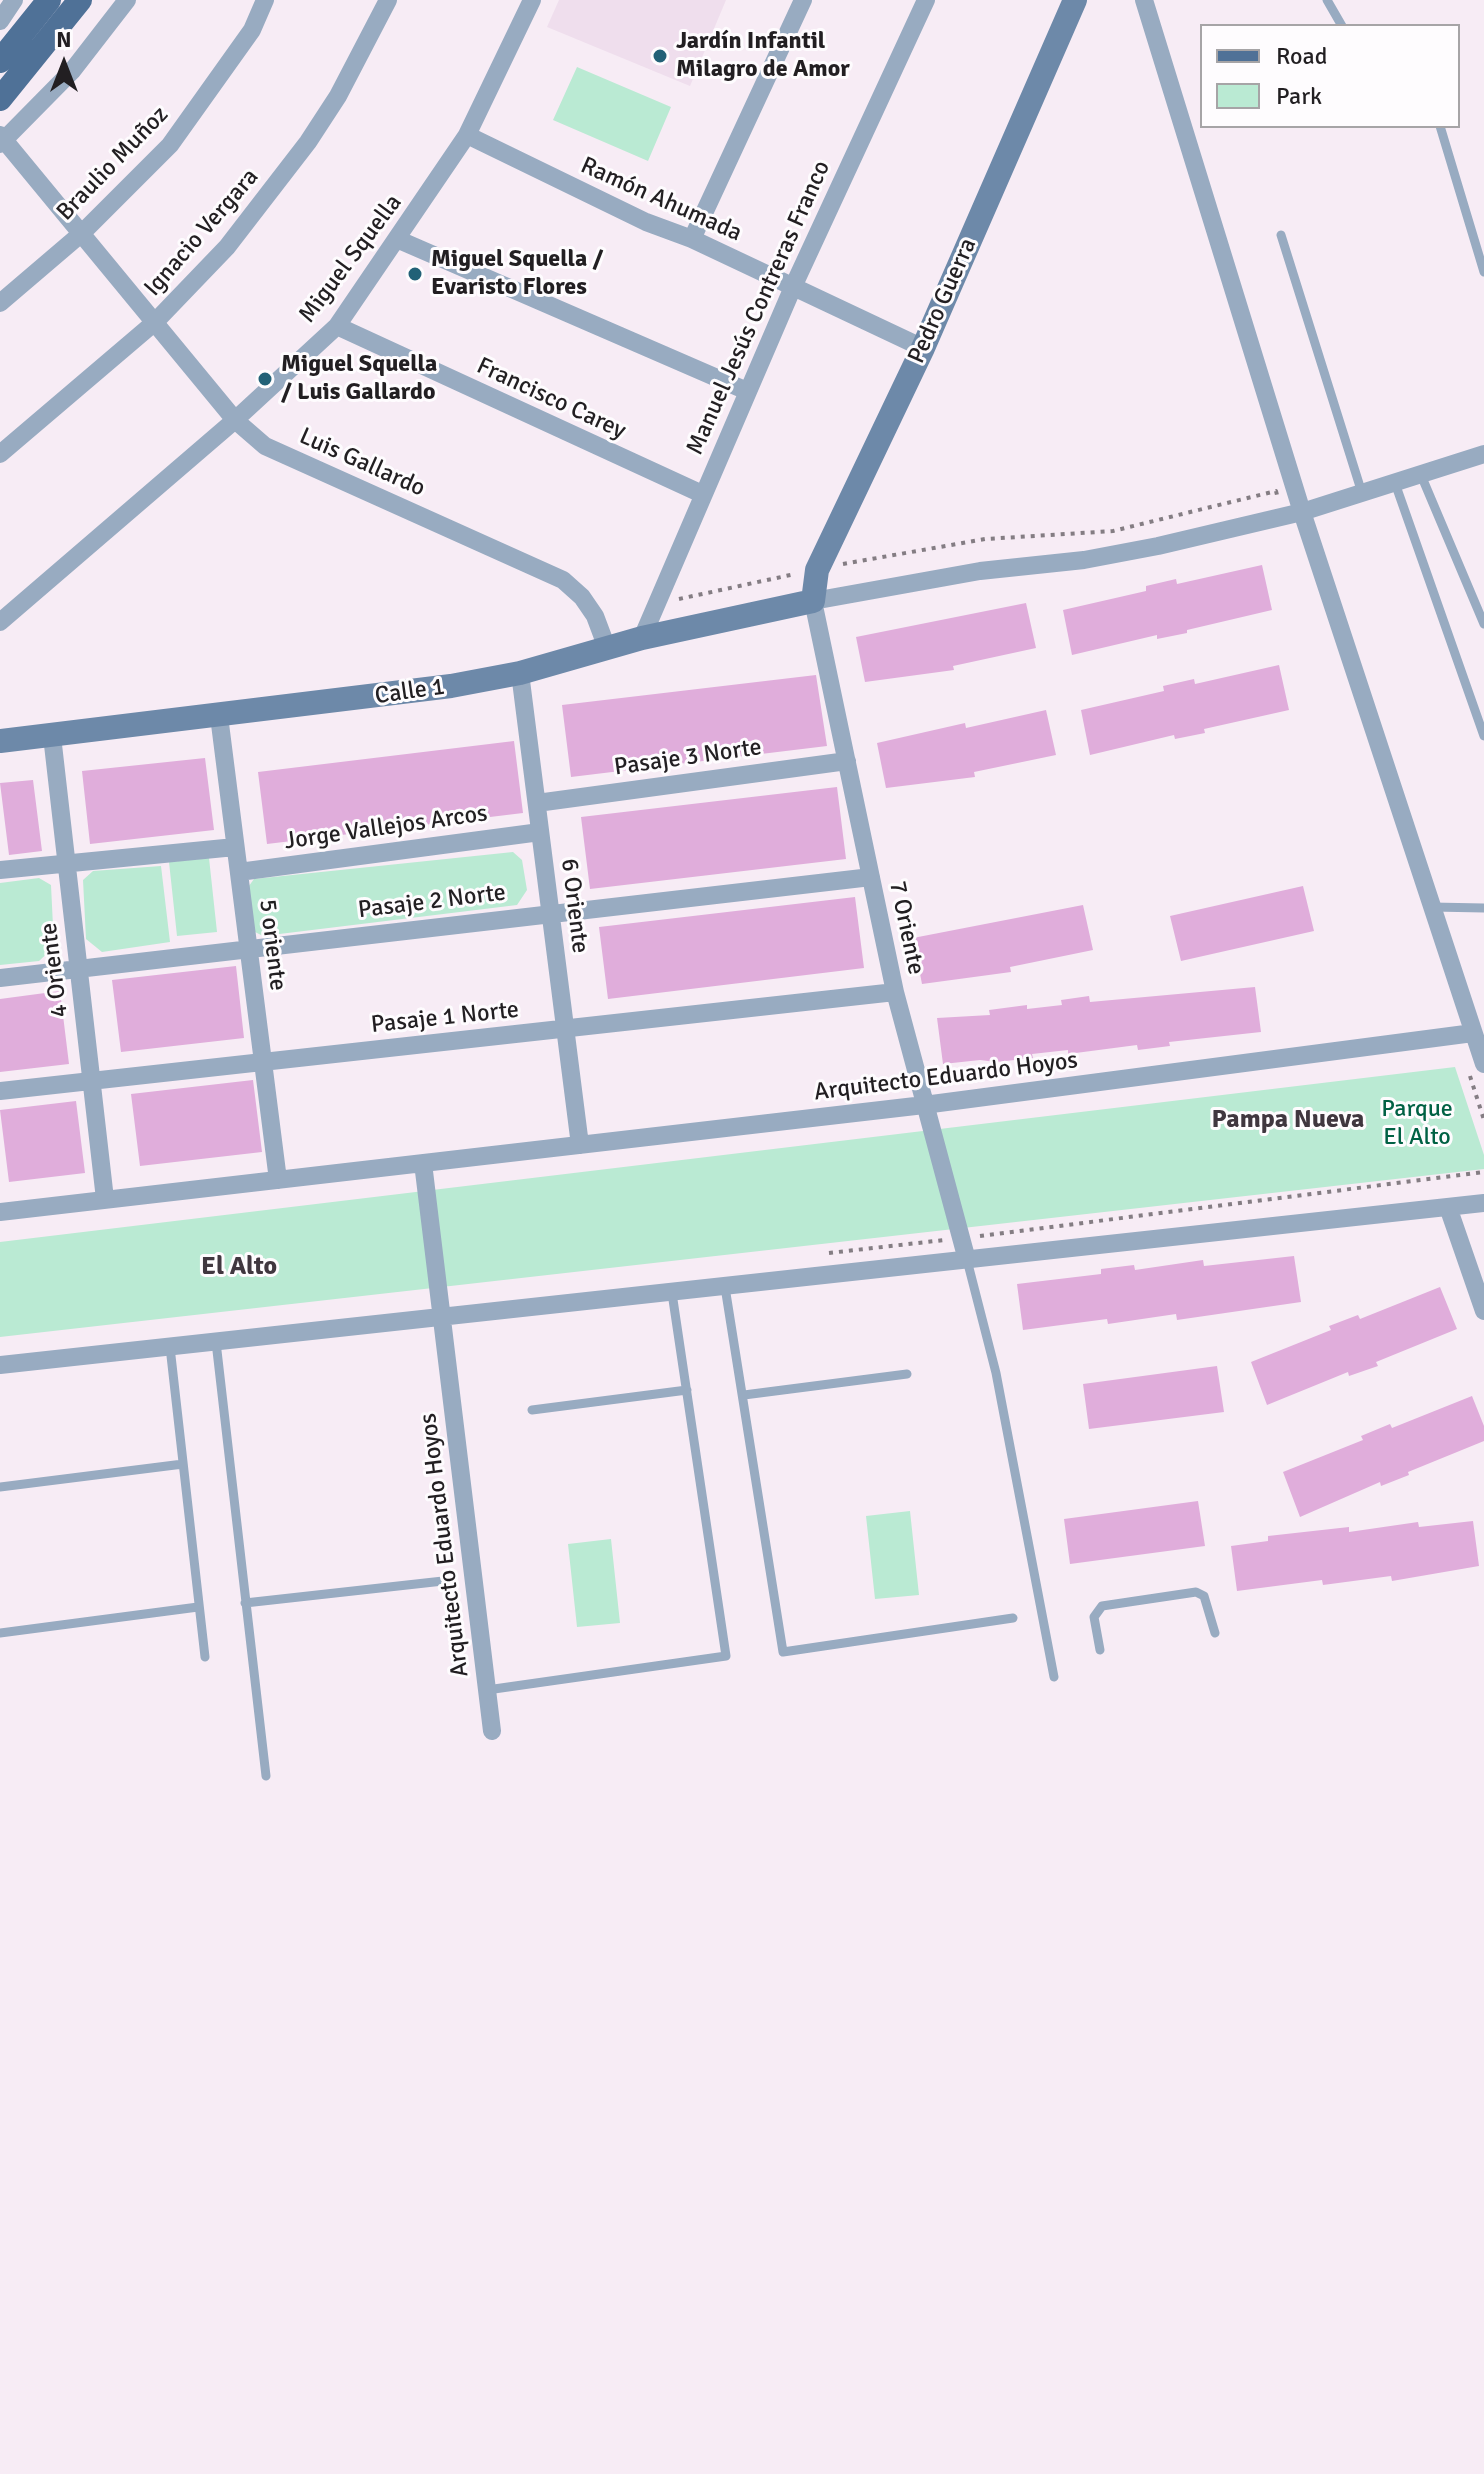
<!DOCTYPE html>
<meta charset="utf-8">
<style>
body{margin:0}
#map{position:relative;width:1484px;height:2474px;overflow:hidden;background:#f7ecf5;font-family:Signika,sans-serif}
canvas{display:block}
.legend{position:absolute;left:1200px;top:24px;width:260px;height:104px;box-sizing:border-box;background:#fefcfe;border:2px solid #a6a4a6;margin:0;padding:10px 14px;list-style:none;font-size:24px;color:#221f22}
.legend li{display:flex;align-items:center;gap:16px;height:40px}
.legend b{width:40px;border:2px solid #a6a4a6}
.north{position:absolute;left:24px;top:24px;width:80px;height:80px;-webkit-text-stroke:6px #fefcfe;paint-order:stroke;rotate:0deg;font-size:22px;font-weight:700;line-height:32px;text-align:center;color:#221f22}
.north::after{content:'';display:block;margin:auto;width:28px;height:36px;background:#221f22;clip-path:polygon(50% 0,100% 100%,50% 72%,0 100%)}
</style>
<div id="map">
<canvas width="1484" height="2474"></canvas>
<ul class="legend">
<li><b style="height:10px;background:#4f7197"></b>Road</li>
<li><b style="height:22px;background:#baead3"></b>Park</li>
</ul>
<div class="north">N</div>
</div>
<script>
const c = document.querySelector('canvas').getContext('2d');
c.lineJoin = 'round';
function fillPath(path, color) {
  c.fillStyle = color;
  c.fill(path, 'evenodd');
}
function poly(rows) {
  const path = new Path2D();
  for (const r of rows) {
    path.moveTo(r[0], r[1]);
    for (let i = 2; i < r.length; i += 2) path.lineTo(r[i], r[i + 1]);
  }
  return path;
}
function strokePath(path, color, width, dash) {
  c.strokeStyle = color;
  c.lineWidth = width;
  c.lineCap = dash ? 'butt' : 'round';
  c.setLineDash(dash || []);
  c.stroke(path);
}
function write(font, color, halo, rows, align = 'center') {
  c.font = font + ' Signika,sans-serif';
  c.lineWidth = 6;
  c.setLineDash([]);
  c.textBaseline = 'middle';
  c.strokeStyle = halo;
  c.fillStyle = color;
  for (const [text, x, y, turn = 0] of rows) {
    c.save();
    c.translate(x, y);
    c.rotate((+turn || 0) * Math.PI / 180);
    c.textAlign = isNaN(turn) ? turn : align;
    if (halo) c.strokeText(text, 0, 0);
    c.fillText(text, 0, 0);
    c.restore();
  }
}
fillPath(poly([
 [559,0,726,0,690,86,547,27]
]), '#efdeed');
fillPath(poly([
 [577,67,671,107,648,161,553,120],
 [513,852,522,860,527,890,517,905,263,936,253,931,246,890,254,879],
 [209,858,217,932,177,936,169,862],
 [161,866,170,942,102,952,86,939,83,880,93,871],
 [39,878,51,885,54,947,39,961,0,965,0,883],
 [1455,1067,1484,1155,1484,1169,0,1337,0,1242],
 [910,1511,919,1595,875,1599,866,1516],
 [611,1539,620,1623,577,1627,568,1544]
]), '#baead3');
fillPath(poly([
 [1262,565,1272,610,1187,630,1187,633,1157,639,1157,635,1072,655,1063,610,1146,591,1146,586,1176,579,1177,584],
 [1026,603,1036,648,953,666,954,670,865,682,856,637],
 [1279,665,1289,710,1204,729,1205,733,1175,739,1174,735,1090,755,1081,710,1164,691,1163,686,1194,679,1195,684],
 [816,675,827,746,571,777,562,705],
 [1046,710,1056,755,974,772,975,777,886,788,877,743,965,723,966,728],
 [514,741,523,813,267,844,258,772],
 [205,758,214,830,90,844,82,771],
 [33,780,42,851,9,855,0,783],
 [837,787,846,859,590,889,581,817],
 [1303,886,1314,931,1181,961,1170,916],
 [855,897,864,968,608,999,599,927],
 [1083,905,1093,950,1010,967,1011,972,922,984,913,938],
 [236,966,244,1038,121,1052,112,980],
 [1255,987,1261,1032,1169,1042,1170,1046,1138,1050,1137,1045,1068,1054,1068,1050,1032,1054,1033,1058,996,1062,980,1060,943,1064,937,1018,990,1015,989,1010,1027,1005,1027,1009,1062,1005,1061,1000,1089,996,1090,1002],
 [60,991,69,1064,0,1072,0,999],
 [253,1080,262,1152,140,1166,131,1094],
 [76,1101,85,1173,9,1182,0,1110],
 [1294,1256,1301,1302,1177,1320,1176,1314,1108,1324,1107,1319,1023,1330,1017,1284,1101,1274,1101,1269,1134,1265,1135,1270,1203,1260,1204,1266],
 [1440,1287,1457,1329,1376,1362,1378,1366,1349,1376,1348,1372,1267,1405,1251,1362,1331,1330,1329,1326,1358,1315,1360,1319],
 [1217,1366,1224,1412,1089,1429,1083,1384],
 [1472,1396,1484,1426,1484,1441,1408,1472,1409,1475,1381,1486,1380,1482,1300,1517,1283,1472,1363,1440,1361,1436,1390,1424,1392,1428],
 [1198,1501,1205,1546,1070,1564,1064,1519],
 [1473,1521,1479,1566,1392,1581,1391,1576,1323,1585,1322,1580,1237,1591,1231,1546,1268,1541,1268,1536,1349,1527,1349,1532,1418,1522,1419,1527]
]), '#e0addb');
strokePath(poly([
 [843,564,985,539,1113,531,1276,491,1277,495],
 [679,599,795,574],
 [1470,1076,1484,1120],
 [980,1236,1484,1172],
 [829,1253,944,1240]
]), '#847d83', 4, [4, 6]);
strokePath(poly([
 [1327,0,1342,26],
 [1440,126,1484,272],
 [1281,235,1362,493],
 [1421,475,1484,624],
 [1395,483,1484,736],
 [1432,907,1484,908],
 [967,1260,996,1373,1054,1677],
 [725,1287,783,1652,1013,1618],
 [216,1342,266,1776],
 [170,1347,205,1657],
 [744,1395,907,1374],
 [532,1410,687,1390],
 [0,1487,183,1464],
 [245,1603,443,1581],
 [0,1633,198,1607],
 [1100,1650,1094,1617,1102,1606,1196,1592,1204,1596,1215,1633],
 [487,1690,726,1656,672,1293]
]), '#98abc1', 9);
strokePath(poly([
 [1144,0,1302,512,1484,1064],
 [0,21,14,0],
 [0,135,235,420,265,446,563,580,582,597,595,616,607,648],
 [467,135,646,222,692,239,923,348],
 [0,144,72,71,127,0],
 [692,239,803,0],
 [399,240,747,391],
 [0,303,82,233,170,145,252,30,265,0],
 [337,326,702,494],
 [0,454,155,322,227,247,308,142,338,96,388,0],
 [0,622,235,420,337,326,467,135,532,0],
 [642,638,793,287,926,0],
 [520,673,580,1145],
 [219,716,278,1180],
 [52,736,105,1199],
 [537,803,847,761],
 [0,870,235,847],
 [239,872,540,832],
 [0,978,871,877],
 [0,1091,895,992],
 [423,1163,492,1731],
 [1448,1207,1484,1311],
 [0,1212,924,1105,1473,1033],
 [967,1260,895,992,813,601,980,571,1084,560,1158,546,1302,512,1484,454],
 [0,1365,1484,1203]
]), '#98abc1', 18);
strokePath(poly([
 [0,741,451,686,520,673,642,638,813,601,817,570,923,348,1075,0]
]), '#6d89a9', 24);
strokePath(poly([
 [0,61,49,0],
 [0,99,80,0]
]), '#4f7197', 24);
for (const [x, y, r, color] of [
 [660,56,8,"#226177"],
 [415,274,8,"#226177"],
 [265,379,8,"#226177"]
]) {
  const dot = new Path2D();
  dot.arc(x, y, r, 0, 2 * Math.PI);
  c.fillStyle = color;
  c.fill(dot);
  strokePath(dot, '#fefcfe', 3);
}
write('bold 24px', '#221f22', '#fefcfe', [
 ["Jardín Infantil",676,42],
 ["Milagro de Amor",676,70],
 ["Miguel Squella /",431,260],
 ["Evaristo Flores",431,288],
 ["Miguel Squella",281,365],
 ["/ Luis Gallardo",281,393]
], 'left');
write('24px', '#221f22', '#fefcfe', [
 ["Braulio Muñoz",113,164,-46],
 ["Ramón Ahumada",661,200,24],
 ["Ignacio Vergara",202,233,-49],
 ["Miguel Squella",351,259,-53],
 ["Pedro Guerra",943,301,-66],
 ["Manuel Jesús Contreras Franco",759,308,-66],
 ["Francisco Carey",551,399,25],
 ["Luis Gallardo",362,463,24],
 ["Calle 1",410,692,-8],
 ["Pasaje 3 Norte",688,758,-8],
 ["Jorge Vallejos Arcos",386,828,-8],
 ["Pasaje 2 Norte",432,902,-7],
 ["6 Oriente",574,906,83],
 ["7 Oriente",906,928,78],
 ["5 oriente",272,945,83],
 ["4 Oriente",55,970,-97],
 ["Pasaje 1 Norte",445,1018,-6],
 ["Arquitecto Eduardo Hoyos",946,1077,-7],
 ["Arquitecto Eduardo Hoyos",445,1545,-97]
]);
write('24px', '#006144', '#fefcfe', [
 ["Parque",1417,1110],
 ["El Alto",1417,1138]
]);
write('bold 26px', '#40373f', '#fefcfe', [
 ["Pampa Nueva",1288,1120],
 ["El Alto",239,1267]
]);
</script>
